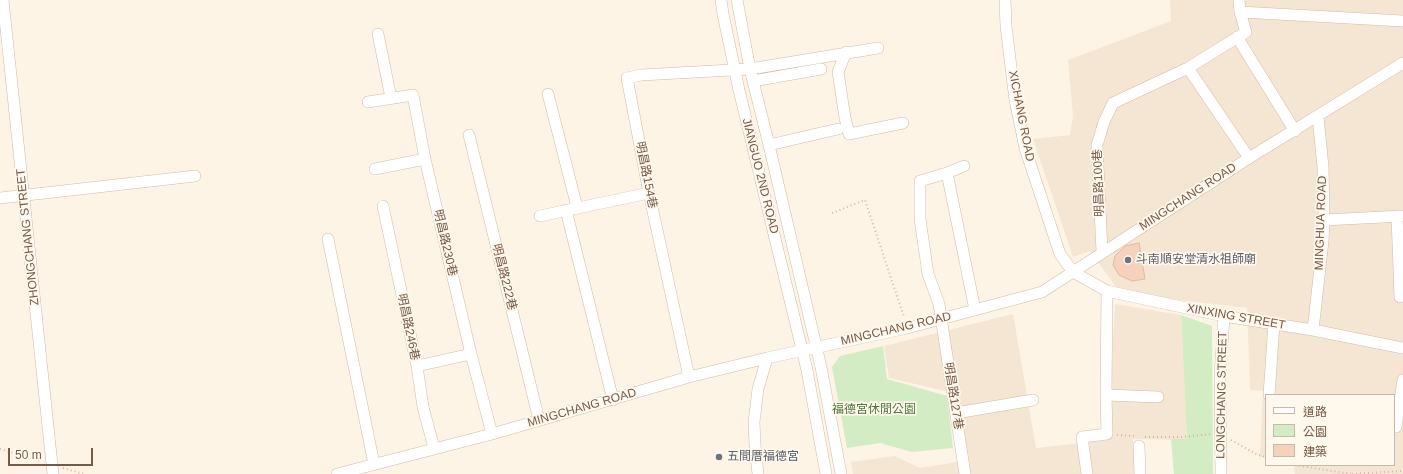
<!DOCTYPE html>
<meta charset="utf-8">
<style>
body{margin:0}
#map{position:relative;width:1403px;height:474px;overflow:hidden;background:#fdf4e6;font-family:Arial,"Noto Sans TC",sans-serif}
canvas{display:block}
.legend{position:absolute;left:1265px;top:394px;width:130px;height:72px;box-sizing:border-box;background:#fff8ed;border:1px solid #c9b9ab;margin:0;padding:5px 7px;list-style:none;font-size:12px;color:#785a49}
.legend li{display:flex;align-items:center;gap:8px;height:20px}
.legend b{width:20px;border:1px solid #c9b9ab}
.scale{position:absolute;left:8px;top:448px;width:85px;height:18px;box-sizing:border-box;border:2px solid #785a49;border-top:0;padding-left:5px;font-size:12px;line-height:14px;white-space:nowrap;color:#785a49;-webkit-text-stroke:3px #fff8ed;paint-order:stroke}
</style>
<div id="map">
<canvas width="1403" height="474"></canvas>
<ul class="legend">
<li><b style="height:5px;background:#fff"></b>道路</li>
<li><b style="height:11px;background:#d4ecc3"></b>公園</li>
<li><b style="height:11px;background:#f4d2bc"></b>建築</li>
</ul>
<div class="scale">50 m</div>
</div>
<script>
const c = document.querySelector('canvas').getContext('2d');
c.lineJoin = 'round';
function fillPath(path, color) {
  c.fillStyle = color;
  c.fill(path, 'evenodd');
}
function poly(rows) {
  const path = new Path2D();
  for (const r of rows) {
    path.moveTo(r[0], r[1]);
    for (let i = 2; i < r.length; i += 2) path.lineTo(r[i], r[i + 1]);
  }
  return path;
}
function strokePath(path, color, width, dash) {
  c.strokeStyle = color;
  c.lineWidth = width;
  c.lineCap = dash ? 'butt' : 'round';
  c.setLineDash(dash || []);
  c.stroke(path);
}
function write(font, color, halo, rows, align = 'center') {
  c.font = font + ' Arial,"Noto Sans TC",sans-serif';
  c.lineWidth = 3.5;
  c.setLineDash([]);
  c.textBaseline = 'middle';
  c.strokeStyle = halo;
  c.fillStyle = color;
  for (const [text, x, y, turn = 0] of rows) {
    c.save();
    c.translate(x, y);
    c.rotate((+turn || 0) * Math.PI / 180);
    c.textAlign = isNaN(turn) ? turn : align;
    if (halo) c.strokeText(text, 0, 0);
    c.fillText(text, 0, 0);
    c.restore();
  }
}
fillPath(poly([
 [1170,0,1403,0,1403,474,1295,474,1294,465,1394,465,1394,395,1266,395,1266,458,1260,457,1263,391,1250,390,1247,308,1154,297,1116,287,1090,251,1073,257,1033,139,1070,135,1073,115,1068,60,1171,21],
 [1115,304,1181,315,1187,440,1133,439,1135,474,853,474,851,462,895,456,920,468,969,460,958,394,889,378,884,346,1013,314,1036,448,1108,440]
]), '#f5e6d3');
fillPath(poly([
 [1181,315,1212,326,1213,474,1174,474,1171,439,1187,439],
 [883,346,887,379,947,396,953,448,912,452,880,443,847,448,832,367,840,356]
]), '#d4ecc3');
const building = poly([
 [1139,243,1145,279,1132,281,1119,275,1113,265,1115,256,1125,246,1139,243]
]);
fillPath(building, '#f4d2bc');
strokePath(building, '#e7b89b', 1);
const minor = poly([
 [3,0,53,474],
 [721,0,723,14,739,90,807,370,826,474],
 [737,0,750,69,769,145,821,367,841,474],
 [1005,0,1006,26,1015,100,1025,148,1060,254,1073,272,1107,291,1224,316,1313,330,1403,348],
 [1239,0,1240,12,1403,21],
 [378,34,391,98],
 [1237,37,1295,131],
 [846,52,838,72,845,118,849,134,903,123],
 [1188,68,1249,158],
 [753,81,821,69],
 [548,94,577,207],
 [368,102,413,95,425,159,471,354,492,434],
 [469,135,539,420],
 [769,145,838,129],
 [964,166,947,173,975,310],
 [375,169,425,159],
 [947,173,920,181,920,219,928,274,939,304,965,474],
 [0,198,195,176],
 [383,206,417,366,423,407,434,448],
 [566,210,613,400],
 [540,216,649,193],
 [1397,216,1400,297],
 [1324,220,1403,216],
 [328,239,374,464],
 [1102,252,1097,145,1104,122,1113,103,1188,68,1246,32,1240,12],
 [1313,330,1323,241,1324,220,1323,167,1318,117],
 [417,366,471,354],
 [689,377,649,193,627,78,641,75,750,69,878,48],
 [1106,395,1158,397],
 [1269,395,1274,324],
 [956,413,1033,400],
 [1394,427,1396,427,1403,380],
 [1139,446,1140,474],
 [337,474,492,434,689,377,767,358,907,328,1042,292,1249,158,1403,63],
 [758,474,755,445,754,422,758,389,767,358],
 [1087,474,1082,437,1107,434,1106,395,1107,291],
 [1221,474,1220,376,1224,316]
]);
strokePath(minor, '#d0bbab', 12);
strokePath(poly([
 [832,213,865,200,904,317],
 [1117,435,1135,436],
 [1145,437,1182,437,1211,434],
 [1231,440,1256,454,1266,457],
 [0,449,41,461],
 [1295,465,1351,474],
 [63,468,84,474],
 [1352,474,1403,471]
]), '#d9b59f', 2, [1, 3]);
strokePath(minor, '#fff', 11);
for (const [x, y, r, color] of [
 [1128,260,4,"#6b7280"],
 [719,457,4,"#6b7280"]
]) {
  const dot = new Path2D();
  dot.arc(x, y, r, 0, 2 * Math.PI);
  c.fillStyle = color;
  c.fill(dot);
  strokePath(dot, '#fff8ed', 1.5);
}
write('12px', '#785a49', '#fff8ed', [
 ["XICHANG ROAD",1021,116,79],
 ["明昌路154巷",646,175,79],
 ["JIANGUO 2ND ROAD",760,176,76],
 ["明昌路100巷",1099,183,-92],
 ["MINGCHANG ROAD",1188,197,-33],
 ["MINGHUA ROAD",1321,223,-88],
 ["ZHONGCHANG STREET",28,237,-96],
 ["明昌路230巷",445,243,77],
 ["明昌路222巷",504,277,76],
 ["XINXING STREET",1236,317,10],
 ["明昌路246巷",408,327,78],
 ["MINGCHANG ROAD",896,329,-13],
 ["LONGCHANG STREET",1222,395,-89],
 ["明昌路127巷",953,396,81],
 ["MINGCHANG ROAD",582,408,-16]
]);
write('12px', '#5b616d', '#fff8ed', [
 ["斗南順安堂清水祖師廟",1136,260],
 ["五間厝福德宮",727,457]
], 'left');
write('12px', '#4f783d', '#fff8ed', [
 ["福德宮休閒公園",874,410]
]);
</script>
